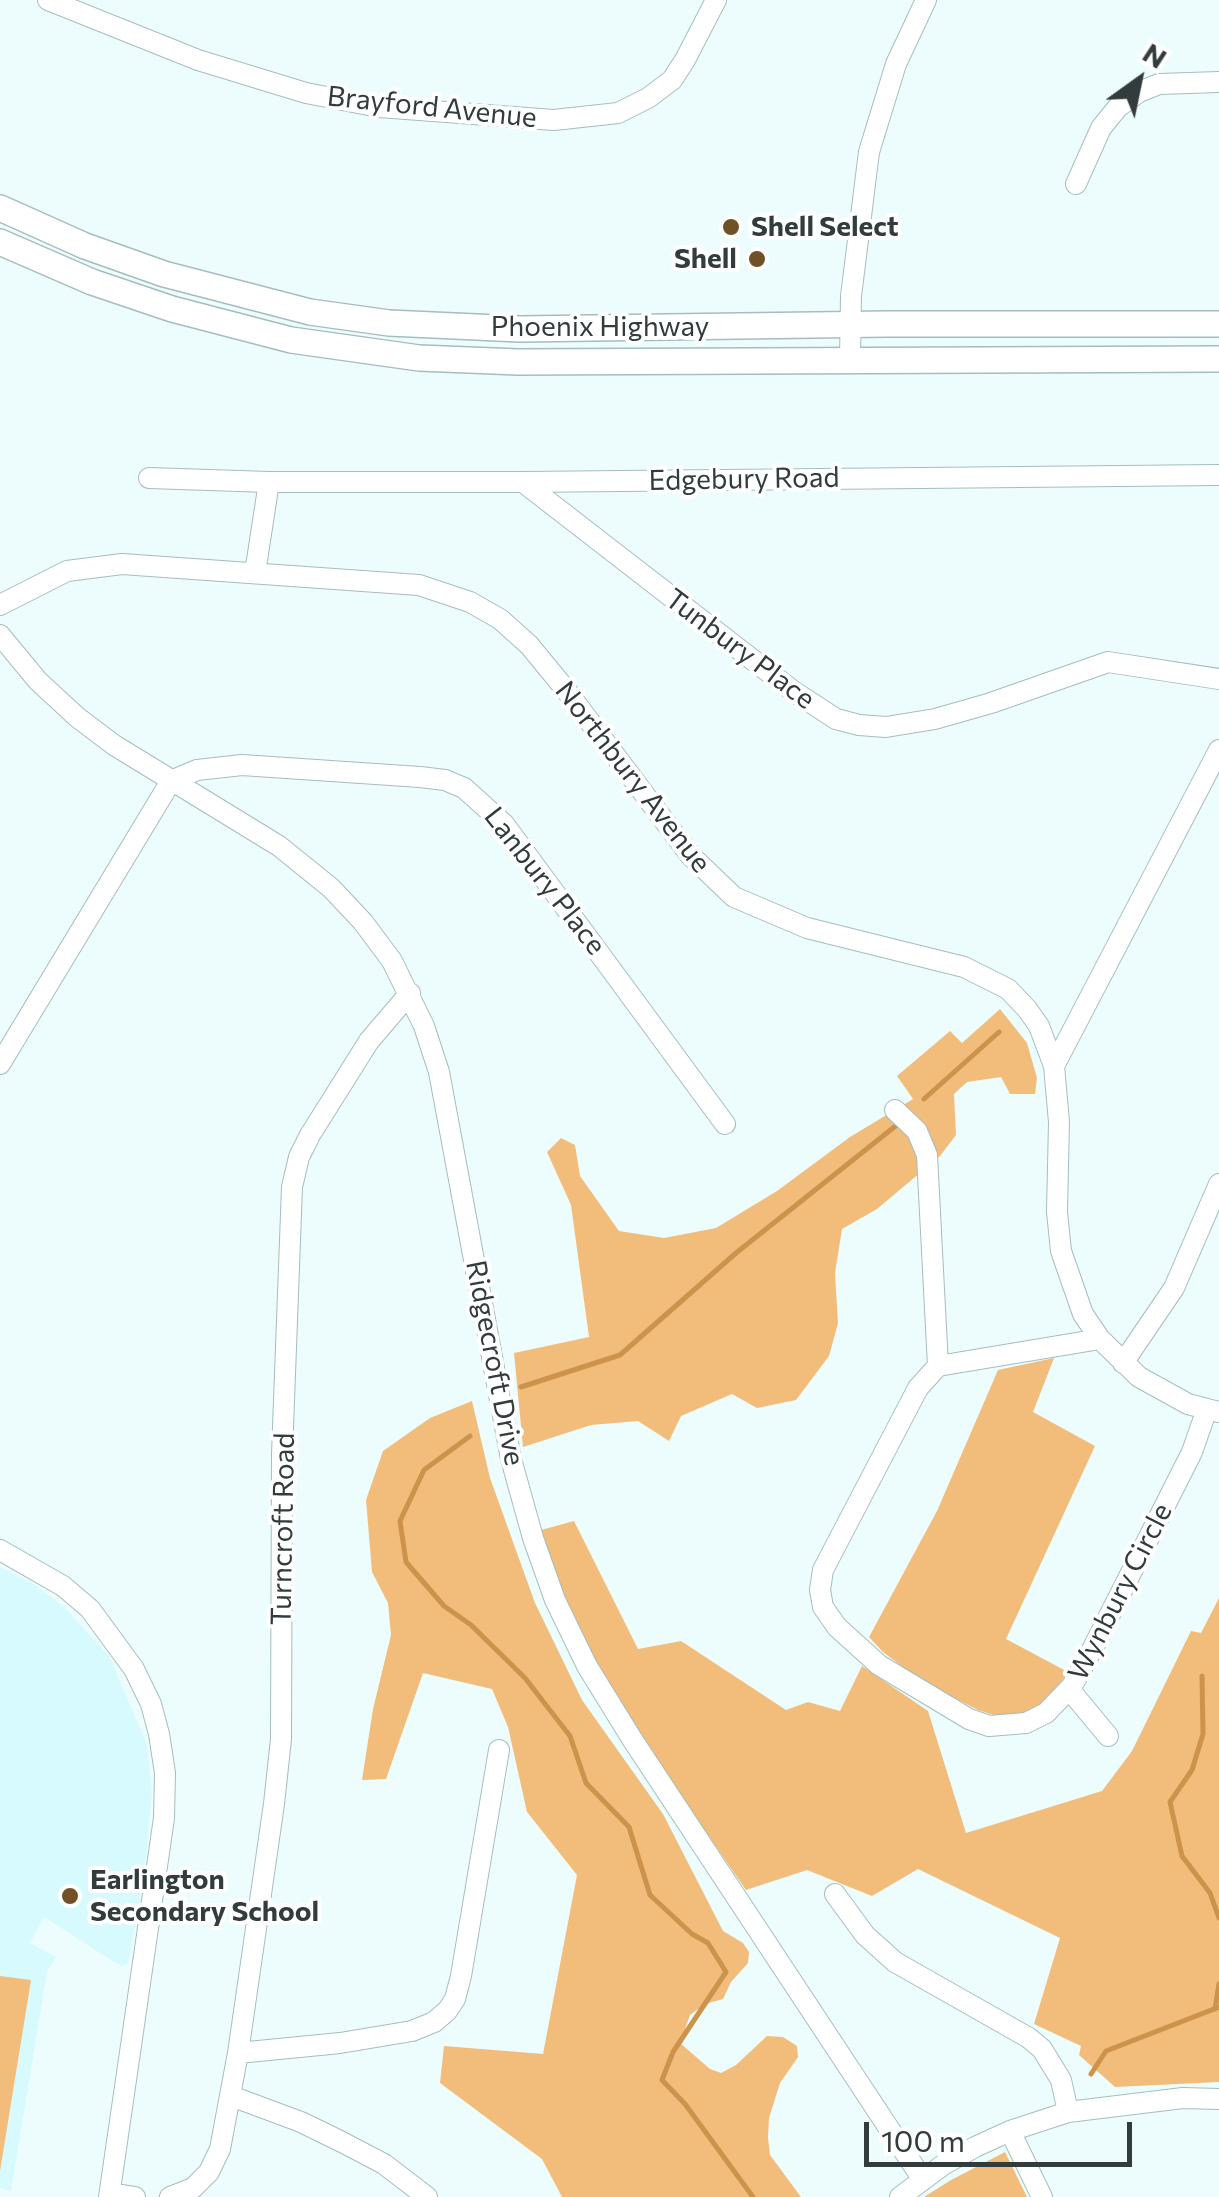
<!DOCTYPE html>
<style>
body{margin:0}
#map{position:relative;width:1219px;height:2197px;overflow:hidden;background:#edfdfe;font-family:Commissioner,sans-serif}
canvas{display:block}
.north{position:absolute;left:1089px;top:30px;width:100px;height:100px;-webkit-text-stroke:8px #fff;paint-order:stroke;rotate:33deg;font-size:28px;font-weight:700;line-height:40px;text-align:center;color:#323c3d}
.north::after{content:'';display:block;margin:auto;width:35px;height:45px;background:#323c3d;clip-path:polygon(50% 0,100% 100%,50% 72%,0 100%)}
.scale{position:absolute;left:864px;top:2122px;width:268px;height:45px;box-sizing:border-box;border:5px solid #323c3d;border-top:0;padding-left:12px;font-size:30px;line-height:35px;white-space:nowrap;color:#323c3d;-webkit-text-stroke:8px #fff;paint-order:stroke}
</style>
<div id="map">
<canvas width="1219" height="2197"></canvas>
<div class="north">N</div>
<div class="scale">100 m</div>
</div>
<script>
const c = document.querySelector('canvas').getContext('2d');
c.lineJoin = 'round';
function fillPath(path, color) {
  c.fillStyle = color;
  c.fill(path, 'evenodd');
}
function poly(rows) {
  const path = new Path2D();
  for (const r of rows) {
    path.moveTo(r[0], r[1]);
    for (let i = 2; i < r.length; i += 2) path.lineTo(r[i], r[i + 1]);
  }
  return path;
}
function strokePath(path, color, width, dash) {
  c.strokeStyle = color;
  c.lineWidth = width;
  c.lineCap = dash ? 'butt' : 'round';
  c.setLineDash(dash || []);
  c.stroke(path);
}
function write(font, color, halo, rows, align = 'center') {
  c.font = font + ' Commissioner,sans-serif';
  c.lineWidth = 8;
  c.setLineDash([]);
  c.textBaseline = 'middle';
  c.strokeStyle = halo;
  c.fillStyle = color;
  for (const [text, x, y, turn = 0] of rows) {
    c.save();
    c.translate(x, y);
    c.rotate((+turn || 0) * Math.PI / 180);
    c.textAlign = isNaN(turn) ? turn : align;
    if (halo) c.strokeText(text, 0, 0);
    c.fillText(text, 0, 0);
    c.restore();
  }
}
fillPath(poly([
 [0,1567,34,1584,65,1608,109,1656,147,1744,152,1793,144,1876,128,1963,122,1967,44,1917,30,1943,56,1957,47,1972,11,2191,0,2188]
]), '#d6fafd');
fillPath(poly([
 [1000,1009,1027,1043,1037,1078,1035,1094,1010,1094,1001,1077,967,1082,954,1094,956,1135,940,1156,877,1209,842,1229,835,1273,838,1323,829,1356,796,1400,757,1408,732,1394,681,1416,669,1441,638,1421,591,1425,523,1447,514,1353,589,1337,571,1205,547,1152,561,1138,575,1145,580,1176,619,1231,664,1238,716,1228,777,1191,850,1137,913,1099,897,1076,950,1031,962,1043],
 [1054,1358,1033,1412,1095,1446,1006,1639,1068,1672,1046,1703,1023,1716,1000,1717,978,1710,920,1680,883,1652,869,1637,937,1511,998,1370],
 [472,1401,490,1478,535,1603,582,1700,663,1814,723,1931,743,1943,749,1952,748,1963,731,1982,723,1999,705,2004,690,2015,680,2043,710,2069,721,2073,736,2065,767,2036,783,2037,797,2046,798,2057,780,2083,769,2118,768,2138,770,2155,801,2197,562,2197,542,2159,440,2083,444,2046,543,2054,577,1875,527,1812,508,1727,492,1689,423,1673,386,1779,362,1780,373,1709,391,1635,388,1603,372,1572,366,1500,383,1451,430,1418],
 [574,1521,638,1649,681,1641,786,1710,808,1702,840,1711,862,1666,928,1711,966,1833,1102,1791,1132,1751,1191,1631,1201,1633,1219,1598,1219,2082,1115,2087,1079,2055,1081,2046,1034,2024,1060,1938,918,1869,872,1896,807,1870,746,1890,634,1728,573,1623,541,1530],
 [0,1976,31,1980,0,2171],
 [1005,2152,1027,2197,924,2197,951,2180]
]), '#f2bc7b');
strokePath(poly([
 [924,1099,999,1032],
 [521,1387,620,1355,736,1253,898,1124],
 [470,1436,424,1470,400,1521,406,1562,444,1606,471,1625,525,1678,570,1736,586,1783,629,1827,650,1895,692,1934,708,1943,726,1972,673,2052,662,2080,685,2104,753,2197],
 [1202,1676,1203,1734,1192,1770,1170,1802,1182,1856,1210,1893,1219,1918],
 [1215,2009,1219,1984],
 [1091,2074,1106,2051,1219,2007]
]), '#cb934c', 5);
const minor = poly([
 [48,0,198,60,306,93,379,107,554,120,618,113,648,98,672,80,685,60,716,0],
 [1076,184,1101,128,1118,107,1139,92,1159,84,1219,82],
 [850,359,851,296,869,152,896,64,926,0],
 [149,478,269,482,523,482,1219,475],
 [523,482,793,691,836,719,859,725,886,727,935,719,991,703,1108,662,1219,679],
 [255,573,269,482],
 [0,605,67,571,122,564,419,585,470,602,500,619,529,645,566,690,690,855,734,897,807,928,964,967,1008,989,1027,1009,1039,1026,1054,1066,1059,1122,1057,1212,1061,1251,1083,1314,1100,1339,1139,1377,1188,1404,1219,1412],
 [0,635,38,681,77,717,114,745,279,846,331,888,363,922,392,961,424,1026,439,1072,511,1459,533,1538,555,1600,587,1666,632,1739,923,2180],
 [0,1064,171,781,197,770,242,765,420,777,445,780,464,788,504,824,725,1124],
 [1054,1066,1219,750],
 [895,1110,917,1131,927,1155,938,1366],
 [1100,1339,938,1366,918,1388,823,1570,820,1590,823,1607,837,1627,879,1665,969,1719,989,1726,1026,1723,1046,1713,1072,1686,1093,1648,1192,1452,1207,1409],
 [1123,1363,1174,1288,1219,1184],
 [0,1550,63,1586,90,1609,134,1669,151,1704,159,1734,165,1773,164,1818,109,2197],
 [1069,1689,1108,1736],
 [835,1894,865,1935,895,1962,1029,2038,1042,2049,1061,2080,1068,2112],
 [238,2053,340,2043,412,2031,434,2022,447,2011,455,1999,461,1976,499,1750],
 [231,2096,301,2122,342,2142,384,2164,427,2197],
 [1010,2131,1042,2197],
 [110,2193,135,2197],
 [170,2197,193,2188,209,2172,220,2149,238,2053,274,1804,281,1739,282,1454,292,1187,299,1157,310,1135,369,1041,410,993],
 [900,2197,943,2165,975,2147,1010,2131,1068,2112,1183,2098,1219,2099]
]);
const major = poly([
 [0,208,85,246,164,274,310,312,389,323,520,329,887,324,1219,324],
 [0,242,92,282,172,309,291,340,419,358,518,362,1219,359]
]);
strokePath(minor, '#a5bdbf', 22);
strokePath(major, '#a5bdbf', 28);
strokePath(minor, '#fff', 20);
strokePath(major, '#fff', 25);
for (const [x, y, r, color] of [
 [731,227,10,"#705027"],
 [757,259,10,"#705027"],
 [70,1896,10,"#705027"]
]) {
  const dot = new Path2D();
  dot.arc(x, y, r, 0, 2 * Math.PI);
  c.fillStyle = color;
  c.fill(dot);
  strokePath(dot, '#fff', 4);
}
write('28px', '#323c3d', '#fff', [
 ["Brayford Avenue",432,107,6],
 ["Phoenix Highway",600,327],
 ["Edgebury Road",744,479,-1],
 ["Tunbury Place",740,649,37],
 ["Northbury Avenue",633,777,52],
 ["Lanbury Place",545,881,52],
 ["Ridgecroft Drive",495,1363,79],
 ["Turncroft Road",283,1529,-89],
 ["Wynbury Circle",1120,1592,-63]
]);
write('bold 28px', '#323c3d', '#fff', [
 ["Shell Select",751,227],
 ["Shell",737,259,"right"],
 ["Earlington",90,1880],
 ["Secondary School",90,1912]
], 'left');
</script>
